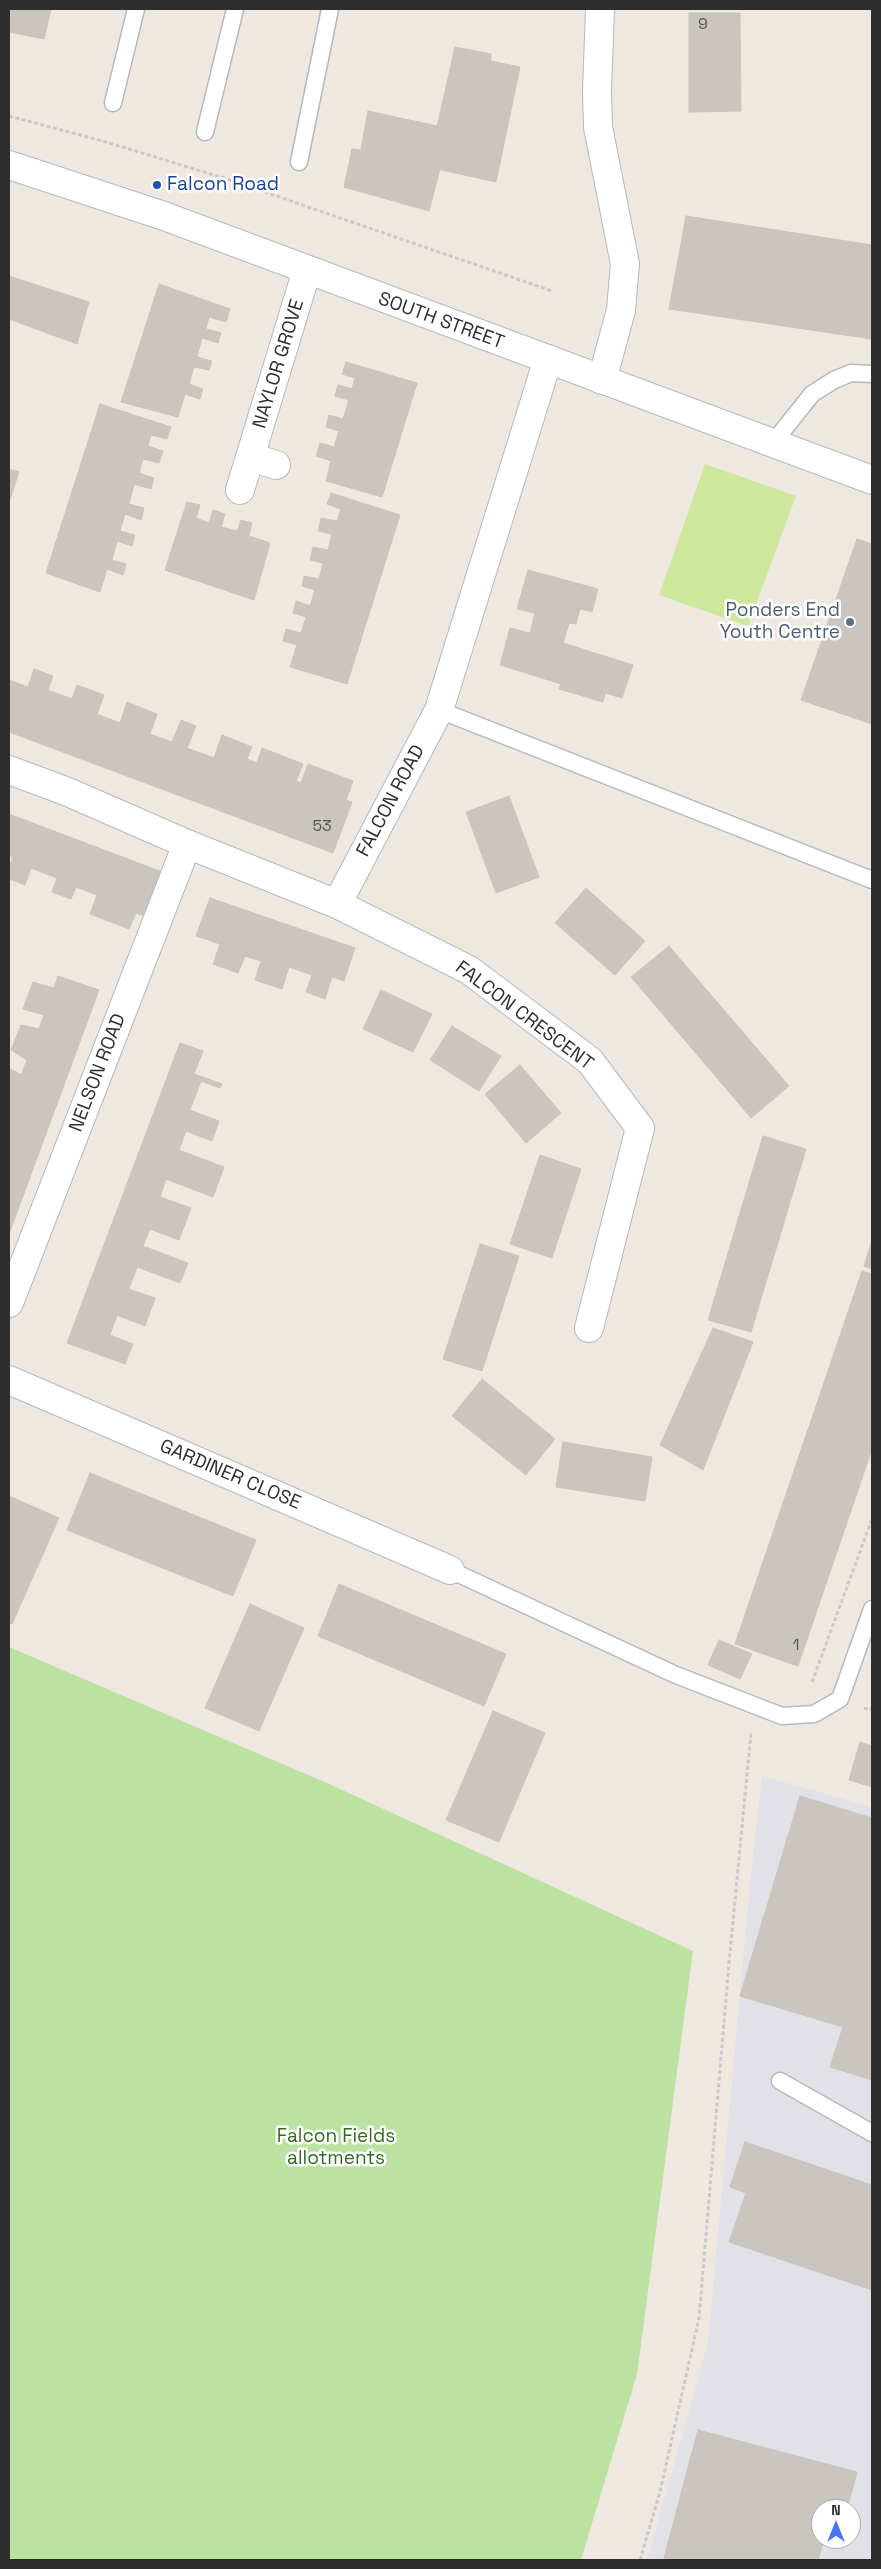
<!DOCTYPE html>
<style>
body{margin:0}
#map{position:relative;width:881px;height:2569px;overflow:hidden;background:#eee8e1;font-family:"Space Grotesk",sans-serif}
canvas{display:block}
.frame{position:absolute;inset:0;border:10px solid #2e2e2e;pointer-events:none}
.north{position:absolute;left:811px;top:2499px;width:50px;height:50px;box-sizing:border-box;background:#fff;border:1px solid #ababab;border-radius:50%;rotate:0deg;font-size:14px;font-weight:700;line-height:20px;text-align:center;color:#2e2e2e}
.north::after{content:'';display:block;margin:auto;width:18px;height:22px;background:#4a75f2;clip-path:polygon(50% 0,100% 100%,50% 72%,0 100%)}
</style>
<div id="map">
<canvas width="881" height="2569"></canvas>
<div class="frame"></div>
<div class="north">N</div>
</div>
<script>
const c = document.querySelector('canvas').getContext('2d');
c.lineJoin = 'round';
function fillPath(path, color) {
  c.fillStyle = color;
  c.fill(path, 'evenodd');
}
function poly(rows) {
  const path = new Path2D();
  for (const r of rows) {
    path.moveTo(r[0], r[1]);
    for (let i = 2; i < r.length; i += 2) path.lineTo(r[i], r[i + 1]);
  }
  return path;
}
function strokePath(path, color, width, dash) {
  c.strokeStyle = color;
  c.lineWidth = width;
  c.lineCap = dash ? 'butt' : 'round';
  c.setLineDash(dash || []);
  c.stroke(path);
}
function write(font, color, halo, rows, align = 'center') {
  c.font = font + ' "Space Grotesk",sans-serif';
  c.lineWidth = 5;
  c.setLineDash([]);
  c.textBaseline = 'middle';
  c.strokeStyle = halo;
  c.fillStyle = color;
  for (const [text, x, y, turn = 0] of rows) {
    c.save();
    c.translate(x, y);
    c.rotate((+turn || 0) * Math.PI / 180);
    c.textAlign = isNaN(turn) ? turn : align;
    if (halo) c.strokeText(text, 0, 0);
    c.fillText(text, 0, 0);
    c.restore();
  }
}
fillPath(poly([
 [762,1776,872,1807,872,2560,647,2560,708,2343,750,1884],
 [821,2509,851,2509,851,2539,821,2539]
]), '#e2e1e7');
fillPath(poly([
 [9,1647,327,1783,693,1951,637,2374,581,2560,9,2560]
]), '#bbe2a1');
fillPath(poly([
 [705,464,796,496,748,626,659,595]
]), '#cde89d');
const building = poly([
 [9,9,51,9,44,39,9,32,9,9],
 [689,13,740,13,741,111,689,112,689,13],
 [455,47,491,54,491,61,520,67,496,182,428,167,455,47],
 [368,111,437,126,428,167,440,169,429,211,344,187,352,149,361,150,368,111],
 [686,216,872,245,872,339,669,309,686,216],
 [9,276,89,302,77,344,9,319,9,276],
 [159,284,230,309,226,322,209,317,206,329,221,333,218,343,202,338,197,357,212,361,209,370,194,367,189,384,203,389,200,399,185,394,178,417,121,402,159,284],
 [346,362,417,383,382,497,326,481,331,461,316,456,320,443,334,447,339,431,326,427,329,415,343,419,349,400,335,396,338,385,352,389,355,378,342,374,346,362],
 [100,404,171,427,167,439,151,435,148,446,163,451,159,463,143,459,139,473,154,478,151,489,134,484,129,504,144,508,141,520,125,514,120,531,135,535,132,546,117,541,112,560,126,564,123,575,107,569,100,592,46,573,100,404],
 [9,469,19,472,9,502,9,469],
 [331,493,400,515,347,684,290,667,297,645,283,641,286,629,301,633,306,617,293,613,296,601,310,606,315,590,302,586,304,576,319,579,323,563,310,560,313,547,328,550,332,534,318,531,321,518,337,521,341,509,327,504,331,493],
 [187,502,200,505,196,518,209,523,213,510,225,514,221,527,237,531,241,520,252,523,249,536,270,543,254,600,165,570,187,502],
 [857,539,872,544,872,724,801,700,857,539],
 [528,570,598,589,592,612,580,609,576,624,569,623,563,643,633,665,622,698,605,693,603,702,559,689,561,684,500,665,510,628,530,633,535,613,517,609,528,570],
 [34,669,53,676,48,690,72,699,77,685,104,695,97,714,120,723,127,702,157,714,150,734,172,742,181,720,196,726,187,748,214,758,222,735,252,747,247,759,257,763,262,748,303,764,296,781,301,783,308,764,353,781,346,800,352,802,333,853,9,732,9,680,28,687,34,669],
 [509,796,539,877,496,893,466,812,509,796],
 [9,814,162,872,146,917,136,913,129,929,90,914,97,895,76,887,71,899,52,892,57,878,31,868,25,885,9,879,9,869,13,857,9,855,9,814],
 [586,888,645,941,615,975,555,923,586,888],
 [210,898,355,948,344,981,332,977,325,999,306,992,312,975,289,967,282,989,255,980,261,961,245,956,238,973,213,964,220,944,196,936,210,898],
 [669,946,789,1086,751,1118,631,977,669,946],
 [58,976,99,990,9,1234,9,1068,21,1075,27,1060,11,1050,21,1025,39,1029,44,1015,23,1009,33,982,54,988,58,976],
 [381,990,432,1014,413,1052,363,1029,381,990],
 [452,1026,501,1056,479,1091,430,1060,452,1026],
 [180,1043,203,1051,194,1074,222,1084,220,1088,201,1081,190,1110,219,1121,212,1141,186,1131,179,1150,224,1167,213,1197,166,1179,160,1197,191,1208,179,1240,150,1229,143,1246,188,1263,180,1283,137,1267,129,1289,155,1298,145,1326,117,1315,110,1335,133,1344,125,1364,67,1343,180,1043],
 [520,1065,561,1113,526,1143,485,1094,520,1065],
 [763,1136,806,1149,751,1332,708,1320,763,1136],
 [540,1155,581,1169,552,1258,510,1244,540,1155],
 [872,1240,872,1269,864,1266,872,1240],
 [480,1244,519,1256,482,1371,443,1359,480,1244],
 [862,1271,872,1274,872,1449,798,1666,735,1644,862,1271],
 [713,1328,753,1342,703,1470,660,1445,713,1328],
 [482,1379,555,1439,526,1475,452,1416,482,1379],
 [563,1442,652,1457,645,1501,556,1487,563,1442],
 [90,1473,256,1540,233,1596,67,1530,90,1473],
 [9,1496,59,1518,12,1624,9,1623,9,1496],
 [339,1584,506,1654,484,1706,318,1636,339,1584],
 [250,1604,304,1628,259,1731,205,1708,250,1604],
 [719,1640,752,1654,740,1679,708,1665,719,1640],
 [493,1711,545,1733,499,1842,446,1820,493,1711],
 [860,1742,872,1746,872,1787,849,1780,860,1742],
 [800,1796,872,1818,872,2080,830,2067,843,2027,740,1996,800,1796],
 [745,2142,872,2185,872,2290,729,2242,746,2193,730,2187,745,2142],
 [698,2430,857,2472,847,2509,821,2509,821,2539,824,2539,818,2560,674,2560,664,2558,698,2430]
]);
fillPath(building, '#cac6bf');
strokePath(building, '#cac3ba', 1);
const service = poly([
 [113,103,136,9],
 [205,132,235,9],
 [299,162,330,9],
 [773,443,812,394,834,380,851,373,872,374],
 [439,710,872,880],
 [450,1570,676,1675,782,1716,814,1714,840,1699,872,1609],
 [780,2081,872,2133]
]);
const minor = poly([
 [250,457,276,465],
 [240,490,307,270],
 [9,770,68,792,187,844,337,904,439,710,548,359],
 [337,904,469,970,590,1061,640,1128,589,1328],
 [9,1303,187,844],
 [9,1380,450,1570]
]);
const tertiary = poly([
 [600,9,597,91,598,127,625,264,621,310,602,380],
 [9,165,164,216,872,480]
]);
strokePath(service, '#b4b8c0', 19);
strokePath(minor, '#b4b8c0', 30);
strokePath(tertiary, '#b4b8c0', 30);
strokePath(poly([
 [9,116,106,142,227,179,552,291],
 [812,1682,872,1519],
 [864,1708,871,1710,872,1706],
 [640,2560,660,2492,699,2318,729,1963,751,1733]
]), '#c9c9c9', 3, [4, 2.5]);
strokePath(service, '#fff', 16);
strokePath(minor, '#fff', 28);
strokePath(tertiary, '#fff', 28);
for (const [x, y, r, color] of [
 [157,185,5,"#1a4fb4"],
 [850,622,5,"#5c6f8a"]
]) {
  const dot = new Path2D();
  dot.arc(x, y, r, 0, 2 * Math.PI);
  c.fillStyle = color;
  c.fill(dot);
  strokePath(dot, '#fff', 2);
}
write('16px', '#555452', null, [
 ["9",703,25],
 ["53",322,827],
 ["1",796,1646]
]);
write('19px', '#164399', '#fff', [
 ["Falcon Road",167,185]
], 'left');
write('19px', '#2e2e2e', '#fff', [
 ["SOUTH STREET",441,321,20],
 ["NAYLOR GROVE",279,364,-73],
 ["FALCON ROAD",391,801,-62],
 ["FALCON CRESCENT",524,1016,37],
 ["NELSON ROAD",98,1073,-69],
 ["GARDINER CLOSE",230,1475,23]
]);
write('19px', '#4e5e75', '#fff', [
 ["Ponders End",840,611],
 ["Youth Centre",840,633]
], 'right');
write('19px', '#336a1f', '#fff', [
 ["Falcon Fields",336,2137],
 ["allotments",336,2159]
]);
</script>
